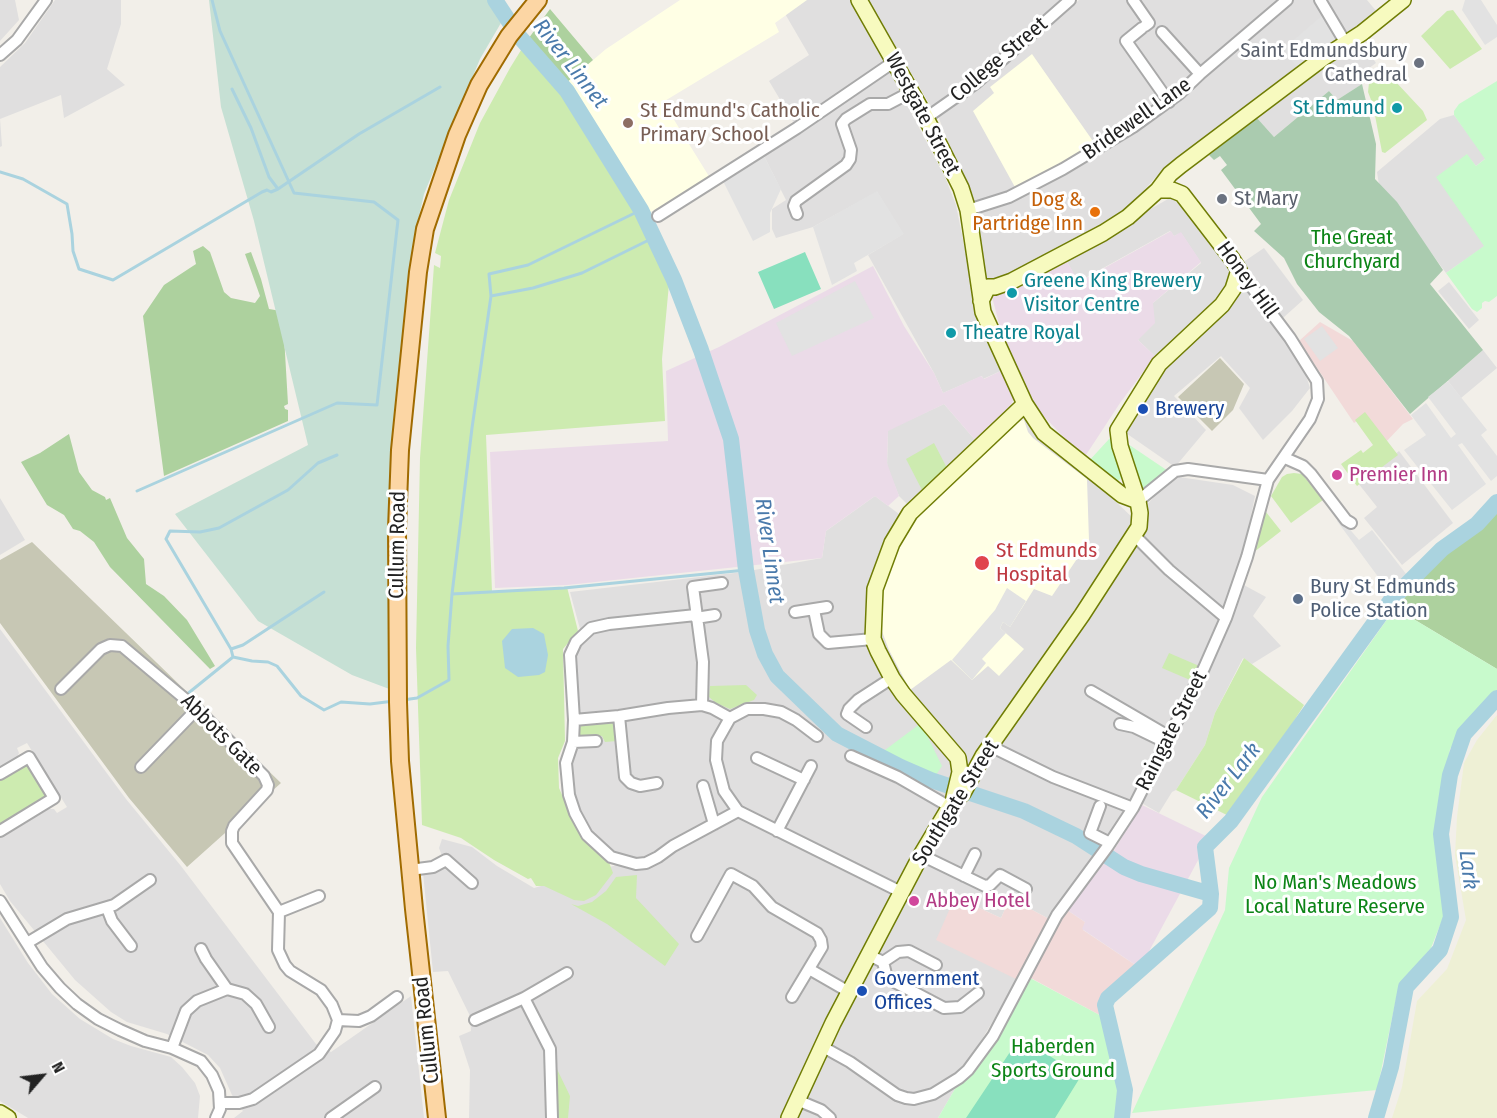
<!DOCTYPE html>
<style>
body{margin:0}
#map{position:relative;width:1497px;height:1118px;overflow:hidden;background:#f2efe9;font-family:"Fira Sans Condensed",sans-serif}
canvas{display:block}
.north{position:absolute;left:12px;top:1046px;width:60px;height:60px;-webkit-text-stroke:4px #fff;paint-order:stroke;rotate:62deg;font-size:16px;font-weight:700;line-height:24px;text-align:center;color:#222}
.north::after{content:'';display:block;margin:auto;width:21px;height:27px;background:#222;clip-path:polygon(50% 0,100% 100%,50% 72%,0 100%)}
</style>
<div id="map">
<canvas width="1497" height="1118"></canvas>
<div class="north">N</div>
</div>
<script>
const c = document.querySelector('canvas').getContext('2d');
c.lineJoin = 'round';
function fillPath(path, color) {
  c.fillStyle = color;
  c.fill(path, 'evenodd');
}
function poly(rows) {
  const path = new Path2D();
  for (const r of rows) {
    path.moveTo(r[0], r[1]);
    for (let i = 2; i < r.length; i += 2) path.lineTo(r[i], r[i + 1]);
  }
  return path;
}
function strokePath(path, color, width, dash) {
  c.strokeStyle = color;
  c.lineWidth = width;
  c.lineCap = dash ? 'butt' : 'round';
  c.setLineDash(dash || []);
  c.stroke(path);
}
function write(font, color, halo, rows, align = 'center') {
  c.font = font + ' "Fira Sans Condensed",sans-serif';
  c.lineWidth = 6;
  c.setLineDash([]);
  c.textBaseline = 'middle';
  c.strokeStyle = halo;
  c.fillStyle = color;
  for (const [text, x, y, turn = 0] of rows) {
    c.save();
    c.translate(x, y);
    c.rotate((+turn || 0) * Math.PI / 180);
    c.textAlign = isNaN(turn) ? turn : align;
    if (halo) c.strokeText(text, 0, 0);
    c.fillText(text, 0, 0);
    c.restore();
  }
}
fillPath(poly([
 [0,0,15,0,19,20,0,41],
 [55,0,121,0,121,24,107,69,125,85,64,118,61,95,0,119,2,146,0,147,0,67,25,43],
 [777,0,852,0,945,177,956,205,975,300,1003,370,983,379,982,376,943,393,934,373,868,255,903,234,877,192,813,227,776,238,772,229,772,209,786,200,764,156,797,128,769,81,809,55],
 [868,0,1062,0,971,82,933,110],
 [1079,0,1313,0,1323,12,1337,44,1190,149,1154,179,1136,200,1112,221,997,281,985,278,972,202,938,116,994,72],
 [1326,0,1367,0,1377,12,1347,33],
 [1361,41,1376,63,1357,77,1362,84,1337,100,1329,91,1274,137,1257,118,1338,54],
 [1454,115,1486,158,1476,166,1466,154,1485,246,1446,273,1391,198,1379,185,1377,172,1440,119],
 [1175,195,1233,269,1264,248,1303,300,1274,326,1303,366,1310,388,1292,411,1263,440,1239,408,1250,388,1221,356,1174,396,1206,430,1175,467,1123,431,1162,363,1138,340,1153,303,1201,263,1181,233,1174,236,1170,231,1078,282,1065,258],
 [1449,282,1479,320,1469,329,1438,291],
 [1483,350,1497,368,1461,398,1448,381],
 [944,404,976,441,1010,423,1029,419,1134,519,1162,488,1179,477,1233,485,1255,496,1238,580,1242,584,1266,597,1253,616,1281,646,1252,664,1243,658,1215,713,1205,745,1176,790,1172,792,1159,813,1131,797,1095,859,1049,919,1010,898,1001,918,956,897,1018,980,971,1057,953,1075,956,1087,938,1118,469,1118,470,1070,459,1036,471,1031,470,1016,448,971,433,972,423,873,445,864,439,848,442,839,472,847,497,866,534,888,624,863,611,857,575,813,566,763,573,742,573,659,583,640,570,592,743,572,822,558,826,531,875,496,899,514,907,504,899,496,887,467,888,430],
 [1399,451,1453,523,1402,565,1364,518,1377,507,1358,483],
 [0,498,25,540,0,555],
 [0,629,126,799,181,866,316,1044,331,1052,411,996,424,1118,234,1118,243,1111,232,1095,220,1068,208,1055,167,1034,127,1022,111,1012,75,980,10,901,0,884,0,838,49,809,54,809,57,813,67,807,27,743,17,748,19,753,17,758,0,767],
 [0,918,28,963,52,994,80,1019,113,1039,131,1046,171,1057,182,1067,195,1083,200,1096,198,1118,28,1118,0,1101]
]), '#e0dfdf');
fillPath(poly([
 [1320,322,1353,341,1413,419,1403,424,1384,444,1365,416,1354,423,1299,341],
 [955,897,1001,918,1010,898,1049,919,1018,980,936,940],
 [1067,910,1085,922,1083,930,1140,968,1104,998,1103,1004,1107,1019,1029,977]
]), '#f2dad9');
fillPath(poly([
 [1171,231,1174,236,1181,232,1201,262,1153,303,1155,323,1138,340,1155,356,1120,403,1084,458,1028,400,1006,350,991,293,1065,258,1079,282],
 [873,266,904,326,934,373,943,393,981,376,984,379,1003,370,1015,394,1011,406,1003,417,976,441,944,404,888,431,887,463,899,496,888,506,875,496,826,531,822,558,567,585,495,588,490,452,668,441,666,371,719,347],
 [1142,805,1210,838,1140,968,1082,929,1085,922,1067,910,1111,855]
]), '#ebdbe8');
fillPath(poly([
 [680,0,807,0,775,23,779,32,663,102,710,178,640,218,559,89,606,49],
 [1032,54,1095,144,1016,189,973,111,994,93,990,87],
 [1024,420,1028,432,1033,438,1087,479,1089,541,1052,596,1034,589,1010,627,1003,622,1000,628,1024,649,999,676,988,666,972,680,951,660,910,690,889,650,880,626,880,598,893,554,916,517,1016,422]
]), '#ffffe5');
fillPath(poly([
 [1220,358,1244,384,1233,410,1212,431,1178,397],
 [32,542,281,783,187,867,129,798,0,623,0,560]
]), '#c7c7b4');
fillPath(poly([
 [1497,715,1497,1118,1392,1118,1402,1087,1417,1001,1447,969,1466,920,1455,855,1457,817,1464,763,1477,740]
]), '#eef0d5');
fillPath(poly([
 [1453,10,1482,49,1450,69,1421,36,1447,11],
 [526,42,593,138,640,221,669,284,662,359,665,421,486,435,492,592,567,587,578,631,563,649,565,741,558,758,559,788,575,824,607,857,613,873,596,895,584,901,574,900,544,886,536,886,531,878,528,879,494,860,461,838,422,825,416,648,420,458,434,265,440,268,441,256,435,253,449,200,480,123,510,68],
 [1378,75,1395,81,1423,111,1427,120,1385,153,1382,152,1373,105,1368,92,1369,83,1374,77],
 [1365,412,1398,455,1357,486,1341,464,1361,450,1363,453,1373,445,1355,420],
 [934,443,947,468,922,490,906,459],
 [1294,473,1302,474,1323,500,1291,523,1271,496,1282,477,1287,474],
 [1266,512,1281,531,1254,552,1262,515],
 [1169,653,1204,668,1197,683,1162,668],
 [1244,658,1304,705,1233,818,1176,790,1205,745,1215,713],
 [746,685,757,695,754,700,730,709,716,703,709,697,710,686],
 [609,719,615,724,617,741,605,742,602,736,579,737,580,727,585,723],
 [30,764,48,795,46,800,0,827,0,778,23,765],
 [637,875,636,898,679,944,665,966,607,924,571,904,578,906,592,902,606,891,616,877],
 [556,1067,570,1096,568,1118,558,1118]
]), '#cdebb0');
fillPath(poly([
 [550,9,593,60,559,89,526,42],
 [203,246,210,252,224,292,231,298,255,303,260,296,245,254,251,252,261,279,269,309,281,311,283,319,288,404,284,406,285,409,288,410,288,421,164,476,143,316,164,285,196,264,193,251],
 [69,434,79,472,92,490,105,497,106,500,110,498,127,538,144,559,146,584,164,596,187,620,215,666,210,669,110,567,94,542,80,531,73,529,64,515,47,505,21,462,40,453],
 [1497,508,1497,669,1395,608,1452,548,1479,527]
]), '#add19e');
fillPath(poly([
 [209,0,488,0,505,16,480,59,424,194,416,230,387,535,392,690,352,675,258,621,175,514,308,445,254,221,221,107]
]), '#c6e0d4');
fillPath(poly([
 [1362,84,1376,144,1375,179,1397,202,1443,270,1430,284,1483,350,1410,414,1349,336,1319,312,1297,284,1284,258,1254,231,1261,224,1221,170,1227,165,1220,156,1214,160,1209,155,1257,118,1274,137,1329,91,1337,100]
]), '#aacbaf');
fillPath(poly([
 [1497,81,1497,296,1489,302,1485,301,1482,303,1482,308,1477,312,1472,309,1446,273,1484,246,1436,177,1467,154,1476,166,1485,159,1454,115,1454,111,1459,104],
 [1110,438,1112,439,1123,476,1118,481,1112,482,1087,463],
 [1125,442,1168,471,1143,491],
 [1395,608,1497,669,1497,691,1477,712,1450,749,1436,833,1446,910,1431,948,1399,985,1377,1090,1132,1113,1225,910,1229,868,1262,797],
 [921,723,942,766,934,778,903,766,881,753],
 [1030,978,1107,1019,1121,1092,1117,1118,938,1118,956,1087,990,1048]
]), '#c8facc');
fillPath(poly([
 [805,252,821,289,774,309,758,272],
 [1020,1037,1081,1076,1055,1118,966,1118]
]), '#88e0be');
fillPath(poly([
 [1465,0,1481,0,1497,25,1497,37,1485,45,1462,10],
 [1325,13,1337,36,1335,44,1302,72,1282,50],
 [764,156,781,189,770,213,770,232,753,241,723,181],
 [877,191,904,234,854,263,857,271,832,285,813,227],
 [855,281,874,318,792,356,776,323],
 [1322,326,1338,348,1320,361,1304,339],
 [1448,381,1487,430,1481,435,1497,456,1497,476,1491,481,1462,443,1458,445,1486,484,1452,510,1404,450,1426,435,1411,415,1426,403,1451,438,1456,434,1428,397],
 [1340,518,1359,540,1372,530,1410,579,1390,593,1337,521],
 [1007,588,1026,601,1010,627,1003,622,1000,628,1006,633,982,659,986,663,972,680,952,660,995,610]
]), '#e2e2e2');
fillPath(poly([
 [533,628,544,634,548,655,545,672,539,675,518,677,505,668,502,641,512,629]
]), '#aad3df');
strokePath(poly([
 [232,89,251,128,269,177,278,189],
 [0,172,23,179,67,204,72,234,73,251,79,269,113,280,262,192,267,190,271,192,278,189,359,134,440,87],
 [491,296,533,288,582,273,655,237],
 [337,455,318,463,288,490,219,528,200,532,170,531,166,539,231,649,233,657,252,661,268,662,277,666,301,696,324,710,341,702,370,704,394,701],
 [137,491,337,403,377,405,398,220,374,202,294,193,220,31,212,0],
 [452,594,564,588,746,570],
 [231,649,243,645,324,592],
 [186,695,233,657],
 [403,700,417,698,449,680,448,646,452,594,472,428,491,296,489,274,528,265,641,210]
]), '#aad3df', 3);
strokePath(poly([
 [495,0,518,35,567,91,641,210,674,280,701,350,731,439,746,570,757,630,765,654,777,676,837,734,901,767,931,780,1024,811,1076,836,1124,867,1141,874,1211,894],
 [1122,1118,1125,1090,1105,1005,1108,998,1210,908,1211,894,1205,847,1231,821,1391,600,1442,549,1477,524,1497,502],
 [1376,1118,1391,1067,1406,987,1440,950,1451,917,1441,834,1450,775,1464,734,1497,698]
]), '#aad3df', 16);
const street = poly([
 [1133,0,1149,23,1145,26],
 [1320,0,1345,42],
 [1142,28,1126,41,1169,102],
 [1162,32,1200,74],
 [0,55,17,40,46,0],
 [926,118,976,83,1070,0],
 [968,210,1009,197,1063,169,1133,127,1180,93,1200,74,1287,0],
 [797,214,794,206,796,201,846,165,850,159,851,150,842,124,846,119,870,104,888,104,911,92],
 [658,216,797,128,895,61],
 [1285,458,1303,466,1311,474,1346,520,1351,523],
 [1138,501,1175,471,1188,469,1268,480],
 [1134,535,1169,570,1226,618],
 [814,610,819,634,828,643,873,639],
 [795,612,827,607],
 [696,615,609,624,591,628,576,642,570,655,574,720,573,742,566,763,569,795,575,813,587,835,611,857,636,864,646,863,658,857,673,846,738,811],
 [696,618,715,615],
 [61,689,101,649,110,645,122,646,197,709,264,776,268,785,267,790,234,826,232,831,232,843,279,912,278,950,285,965,290,971,321,990,332,1005,338,1020],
 [1091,691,1170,737],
 [702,705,703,662,693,587,722,583],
 [619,716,625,777,631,783,640,786,657,783],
 [574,720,619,716,668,708,702,705,712,708,730,718],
 [1120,724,1134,727,1167,743],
 [866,727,847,714,849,709,858,700,892,678],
 [817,736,796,720,781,712,764,709,747,709,730,718,717,741,716,760,724,791,738,811,901,892],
 [573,742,596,741],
 [990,746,1053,777,1133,808],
 [851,756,898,777,950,807],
 [757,758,804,780],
 [141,767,197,709],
 [0,774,29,757,54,798,0,831],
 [703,786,714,824],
 [1100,806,1090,833,1110,843],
 [777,831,811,766],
 [921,855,985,886,990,885,1000,875,1026,889],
 [410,870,433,867,446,860,472,883],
 [964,876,975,854],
 [0,901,42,967,60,988,77,1004,98,1019,120,1030,145,1041,172,1048,201,1061,212,1075,219,1091,220,1109,216,1118],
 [107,908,112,921,131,946],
 [279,912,319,896],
 [697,936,731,874,753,886,772,907,817,933,821,940,822,947,792,997],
 [27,943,67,919,114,905,150,880],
 [201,949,206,959,227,989],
 [869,955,883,962,898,952,909,951,936,965],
 [883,962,887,978,944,1008,960,1007,978,993],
 [809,969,849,992],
 [524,998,550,1049,552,1118],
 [475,1020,524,998,567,973],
 [823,1047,850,1062,897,1095,906,1098,914,1099,933,1094,959,1078,968,1070,993,1036,1057,915,1108,846,1133,808,1204,668,1226,618,1247,557,1268,480,1310,419,1318,399,1317,381,1310,370,1290,338,1239,270],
 [172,1048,186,1011,197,1001,227,989,245,994,256,1004,269,1027],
 [797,1100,821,1110,830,1118],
 [221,1103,239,1103,253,1099,319,1054,335,1031,338,1020,359,1021,371,1016,397,997],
 [331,1118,375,1087]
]);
const secondary = poly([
 [859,0,926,118,961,188,968,210,983,312,1025,404,1044,433,1122,495,1138,501],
 [981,301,988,287,995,287,1012,281,1103,233,1128,217,1158,190,1170,174,1181,165,1323,58,1362,33,1403,0],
 [954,797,960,772,958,758,903,694,892,678,878,651,873,639,875,589,892,543,910,513,1025,404],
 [0,1113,8,1118],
 [789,1118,833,1023,921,855,952,803,963,793,983,756,1082,615,1139,527,1140,513,1138,501,1120,446,1118,430,1159,364,1222,305,1233,289,1239,270,1232,259,1182,194,1172,190,1158,190]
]);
const primary = poly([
 [437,1118,414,909,400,761,398,702,397,529,400,450,418,272,425,229,457,135,479,85,509,36,538,0]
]);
strokePath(street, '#a9a9a9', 14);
strokePath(secondary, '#707d05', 18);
strokePath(primary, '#a06b00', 20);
strokePath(street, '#fff', 10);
strokePath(secondary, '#f7fabf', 15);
strokePath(primary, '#fcd6a4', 16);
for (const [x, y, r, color] of [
 [1419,63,6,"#6b7280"],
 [1397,108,6,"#0f9aa8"],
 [628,123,6,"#8d6e63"],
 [1222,199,6,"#6b7280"],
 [1095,212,6,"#e8710a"],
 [1012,293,6,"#0f9aa8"],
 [951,333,6,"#0f9aa8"],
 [1143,409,6,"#1a4fb4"],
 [1337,475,6,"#d1479c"],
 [982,563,8,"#e0444e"],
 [1298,599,6,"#5c6f8a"],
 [914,901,6,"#d1479c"],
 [862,991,6,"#1a4fb4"]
]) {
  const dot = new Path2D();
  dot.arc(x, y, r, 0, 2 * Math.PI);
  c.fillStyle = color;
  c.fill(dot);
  strokePath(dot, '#fff', 2);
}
write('21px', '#5b616d', '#fff', [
 ["Saint Edmundsbury",1407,51],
 ["Cathedral",1407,75],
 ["St Mary",1234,199,"left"]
], 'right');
write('21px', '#222', '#fff', [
 ["College Street",999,60,-40],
 ["Westgate Street",922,114,62],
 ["Bridewell Lane",1137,119,-35],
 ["Honey Hill",1247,280,54],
 ["Cullum Road",398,545,-89],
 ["Raingate Street",1172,731,-63],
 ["Abbots Gate",221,735,45],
 ["Southgate Street",956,803,-58],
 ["Cullum Road",427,1030,-96]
]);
write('21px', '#0d838f', '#fff', [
 ["St Edmund",1385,108,"right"],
 ["Greene King Brewery",1024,281],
 ["Visitor Centre",1024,305],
 ["Theatre Royal",963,333]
], 'left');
write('21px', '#785e54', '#fff', [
 ["St Edmund's Catholic",640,111],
 ["Primary School",640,135]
], 'left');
write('21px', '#c56008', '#fff', [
 ["Dog &",1083,200],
 ["Partridge Inn",1083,224]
], 'right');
write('21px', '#0c8416', '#fff', [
 ["The Great",1352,238],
 ["Churchyard",1352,262],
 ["No Man's Meadows",1335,883],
 ["Local Nature Reserve",1335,907],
 ["Haberden",1053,1047],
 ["Sports Ground",1053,1071]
]);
write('21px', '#164399', '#fff', [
 ["Brewery",1155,409],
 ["Government",874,979],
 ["Offices",874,1003]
], 'left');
write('21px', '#b23c85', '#fff', [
 ["Premier Inn",1349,475],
 ["Abbey Hotel",926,901]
], 'left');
write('21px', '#be3a42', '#fff', [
 ["St Edmunds",996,551],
 ["Hospital",996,575]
], 'left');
write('21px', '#4e5e75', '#fff', [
 ["Bury St Edmunds",1310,587],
 ["Police Station",1310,611]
], 'left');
write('italic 22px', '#4a7aab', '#fff', [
 ["River Linnet",570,64,52],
 ["River Linnet",769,551,82],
 ["River Lark",1229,781,-52],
 ["Lark",1468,870,83]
]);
</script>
